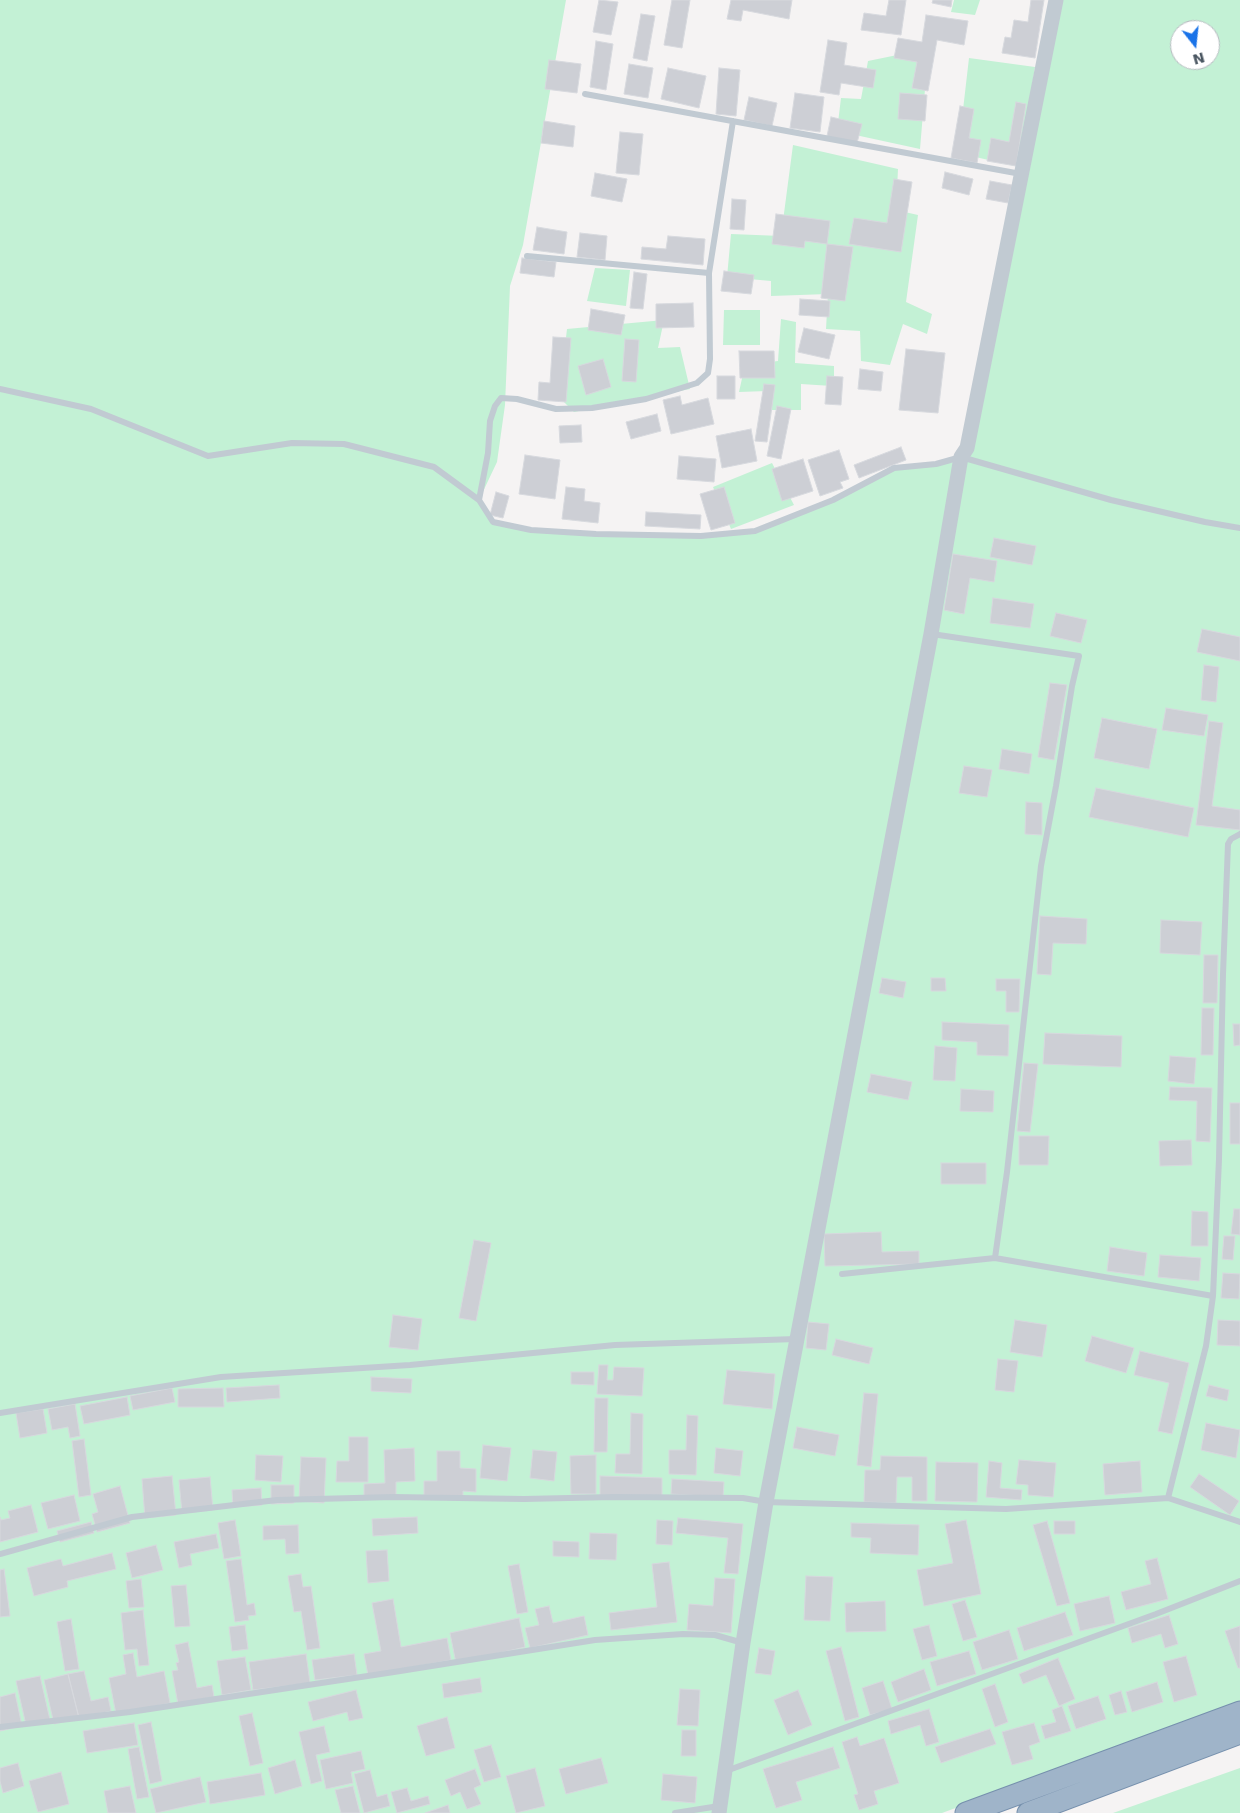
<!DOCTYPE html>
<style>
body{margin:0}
#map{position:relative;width:1240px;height:1813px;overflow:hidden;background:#f5f3f3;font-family:"DejaVu Sans",sans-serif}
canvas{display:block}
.north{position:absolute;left:1170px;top:20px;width:50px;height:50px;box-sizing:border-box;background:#fff;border:1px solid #b7bbc0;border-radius:50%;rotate:164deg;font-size:14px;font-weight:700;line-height:20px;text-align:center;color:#4a5661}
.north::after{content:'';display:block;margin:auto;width:18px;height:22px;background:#1a73e8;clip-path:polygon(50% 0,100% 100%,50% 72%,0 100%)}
</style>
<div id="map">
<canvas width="1240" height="1813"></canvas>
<div class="north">N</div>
</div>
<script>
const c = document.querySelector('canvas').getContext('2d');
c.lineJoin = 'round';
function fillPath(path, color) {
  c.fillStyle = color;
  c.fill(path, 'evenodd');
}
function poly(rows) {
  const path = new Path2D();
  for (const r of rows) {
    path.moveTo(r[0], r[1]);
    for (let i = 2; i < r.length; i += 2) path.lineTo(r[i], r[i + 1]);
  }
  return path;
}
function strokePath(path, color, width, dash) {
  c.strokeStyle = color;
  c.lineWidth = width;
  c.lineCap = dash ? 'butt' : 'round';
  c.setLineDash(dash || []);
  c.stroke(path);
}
fillPath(poly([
 [0,0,566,0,523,245,510,286,505,405,497,462,479,500,493,522,531,530,701,536,755,531,833,500,894,468,966,461,1059,0,1240,0,1240,1703,942,1813,0,1813],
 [1180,30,1210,30,1210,60,1180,60],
 [954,0,980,0,975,15,951,12],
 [907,53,927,65,920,149,837,131,841,98,861,99,868,61],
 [969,58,1035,67,1019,167,958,153],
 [793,145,898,169,896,210,918,215,906,302,932,314,927,334,903,324,890,365,861,361,860,331,826,329,828,294,771,296,771,281,727,277,731,234,781,236],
 [595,268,630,270,626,306,587,301],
 [724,310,760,310,760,345,723,345],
 [781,319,796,322,795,363,834,366,834,389,832,386,801,384,801,410,765,410,767,391,739,392,745,365,778,361],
 [664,320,658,348,680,347,690,389,574,412,559,397,567,329],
 [772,463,794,505,731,529,713,487],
 [1240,1768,1240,1813,1113,1813]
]), '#c3f1d5');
const building = poly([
 [599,0,618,2,611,35,593,32,599,0],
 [672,0,690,0,682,48,664,45,672,0],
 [731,0,792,0,789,19,743,10,741,21,727,19,731,0],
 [889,0,906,0,901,35,861,30,864,13,886,16,889,0],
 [933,0,952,0,951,7,932,3,933,0],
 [1031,0,1044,0,1035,58,1002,53,1005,37,1011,38,1014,20,1028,22,1031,0],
 [641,14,655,16,647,61,633,58,641,14],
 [926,15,968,21,964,45,937,40,928,91,912,88,917,62,894,58,898,38,922,42,926,15],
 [828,40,847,43,844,65,876,70,873,88,841,83,839,95,820,92,828,40],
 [596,41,613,44,606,90,590,87,596,41],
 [549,60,581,64,577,93,545,89,549,60],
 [629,64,653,68,648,98,624,94,629,64],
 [668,68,706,76,699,108,661,99,668,68],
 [719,68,740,70,736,116,716,114,719,68],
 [795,93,824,97,820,132,790,128,795,93],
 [900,93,927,95,925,121,898,119,900,93],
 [749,97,777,103,772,126,744,120,749,97],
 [1016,102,1026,104,1016,166,987,161,991,138,1009,142,1016,102],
 [960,106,974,109,969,138,981,140,977,163,951,158,960,106],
 [831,117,862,124,857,143,827,136,831,117],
 [544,121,575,126,573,147,541,143,544,121],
 [620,132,643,134,639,175,616,173,620,132],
 [945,172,973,179,969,195,942,188,945,172],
 [595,173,627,179,622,202,591,196,595,173],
 [894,179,912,182,901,252,849,244,854,218,887,223,894,179],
 [990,181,1012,185,1008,203,986,199,990,181],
 [732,199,746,200,744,230,730,229,732,199],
 [776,214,830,221,827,244,805,241,804,248,772,244,776,214],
 [537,227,567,232,564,254,533,250,537,227],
 [580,233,607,236,605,260,577,257,580,233],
 [668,236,705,239,703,265,641,259,642,247,666,249,668,236],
 [827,244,853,247,845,301,821,298,827,244],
 [522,258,556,262,554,277,520,273,522,258],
 [724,271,754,275,751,294,721,291,724,271],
 [634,272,647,274,643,309,630,308,634,272],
 [800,299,830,301,829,317,799,315,800,299],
 [693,303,694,327,656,328,656,304,693,303],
 [591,309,625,315,621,335,588,330,591,309],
 [804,328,835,335,829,359,798,352,804,328],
 [553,337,571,338,566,402,538,400,539,382,550,383,553,337],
 [625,339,639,340,636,382,622,381,625,339],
 [906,349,945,353,938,413,899,410,906,349],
 [739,351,774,351,775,378,740,378,739,351],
 [603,359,611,387,586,395,578,366,603,359],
 [860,369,883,372,881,391,858,389,860,369],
 [717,376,735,376,735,399,717,399,717,376],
 [827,376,843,377,841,405,825,404,827,376],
 [764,384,775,385,767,442,755,441,764,384],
 [680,396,682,405,708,398,714,424,671,434,663,400,680,396],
 [777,406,791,409,781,459,767,456,777,406],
 [657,414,661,431,631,439,626,422,657,414],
 [581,425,582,442,560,443,559,426,581,425],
 [751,429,757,461,722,468,716,436,751,429],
 [901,447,906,460,859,478,854,465,901,447],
 [839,450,849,479,840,482,843,488,820,496,808,460,839,450],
 [525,455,560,460,555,499,519,494,525,455],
 [679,456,716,459,714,482,677,479,679,456],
 [803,459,813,491,782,501,772,469,803,459],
 [566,487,585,489,584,501,600,503,598,523,562,519,566,487],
 [724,487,735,523,711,530,700,494,724,487],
 [496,492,509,496,503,518,490,515,496,492],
 [646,512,701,515,700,529,645,526,646,512],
 [994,538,1036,546,1032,565,990,557,994,538],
 [953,554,997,561,994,582,970,578,964,614,944,610,953,554],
 [993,598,1034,604,1030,628,990,623,993,598],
 [1056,613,1087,620,1081,643,1050,636,1056,613],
 [1202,629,1240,637,1240,661,1197,652,1202,629],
 [1204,665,1219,667,1216,702,1201,700,1204,665],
 [1050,683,1067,685,1054,760,1038,757,1050,683],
 [1166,708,1208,715,1204,736,1162,730,1166,708],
 [1102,718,1157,729,1149,769,1094,758,1102,718],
 [1209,721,1223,723,1212,806,1240,810,1240,830,1196,825,1209,721],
 [1002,749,1032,754,1029,774,999,769,1002,749],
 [964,766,992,770,987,797,959,793,964,766],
 [1096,788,1194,808,1188,837,1089,817,1096,788],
 [1026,802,1042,803,1042,835,1025,834,1026,802],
 [1040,916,1087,919,1086,944,1053,943,1051,975,1037,974,1040,916],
 [1161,920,1202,922,1200,955,1160,953,1161,920],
 [1204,955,1218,955,1217,1003,1203,1003,1204,955],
 [882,978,906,982,903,998,879,993,882,978],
 [931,978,945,978,946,991,931,991,931,978],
 [996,979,1020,979,1019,1012,1006,1012,1006,991,996,991,996,979],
 [1202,1008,1214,1008,1213,1055,1201,1055,1202,1008],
 [942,1022,1009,1025,1008,1056,977,1055,977,1042,942,1040,942,1022],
 [1233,1024,1240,1024,1240,1045,1234,1046,1233,1024],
 [1045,1033,1122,1036,1121,1067,1043,1064,1045,1033],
 [935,1046,957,1048,955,1081,933,1080,935,1046],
 [1170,1056,1196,1058,1194,1084,1168,1081,1170,1056],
 [1024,1063,1038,1064,1030,1132,1017,1131,1024,1063],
 [871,1074,912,1082,908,1100,867,1092,871,1074],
 [1170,1087,1212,1088,1210,1142,1196,1141,1197,1101,1169,1100,1170,1087],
 [961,1089,994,1091,993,1112,960,1111,961,1089],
 [1230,1103,1240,1103,1240,1144,1230,1144,1230,1103],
 [1019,1136,1049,1136,1048,1165,1019,1165,1019,1136],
 [1191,1140,1192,1165,1160,1166,1159,1141,1191,1140],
 [941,1163,986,1163,986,1184,941,1184,941,1163],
 [1234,1209,1240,1209,1240,1235,1231,1234,1234,1209],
 [1192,1211,1208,1212,1208,1246,1191,1246,1192,1211],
 [881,1232,882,1252,919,1251,919,1264,825,1266,824,1234,881,1232],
 [1224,1236,1235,1236,1233,1260,1222,1259,1224,1236],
 [474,1240,491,1243,476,1321,459,1318,474,1240],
 [1110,1247,1147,1253,1144,1276,1107,1271,1110,1247],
 [1160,1255,1201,1258,1199,1281,1158,1277,1160,1255],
 [1223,1273,1240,1274,1239,1299,1221,1298,1223,1273],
 [393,1315,422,1319,418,1350,389,1347,393,1315],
 [1015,1320,1047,1325,1042,1357,1010,1352,1015,1320],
 [1218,1320,1240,1321,1240,1346,1217,1345,1218,1320],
 [808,1322,829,1324,826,1350,806,1348,808,1322],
 [1092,1336,1134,1348,1126,1373,1085,1361,1092,1336],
 [836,1339,873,1348,869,1364,832,1355,836,1339],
 [1140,1351,1189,1363,1172,1434,1158,1431,1169,1383,1134,1375,1140,1351],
 [998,1359,1018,1361,1014,1392,995,1390,998,1359],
 [599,1365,608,1365,607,1380,613,1380,614,1367,644,1368,642,1396,597,1394,599,1365],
 [727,1370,775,1374,772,1409,723,1404,727,1370],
 [571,1372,594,1372,594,1385,571,1384,571,1372],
 [371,1377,412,1379,411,1393,371,1391,371,1377],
 [279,1385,280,1398,227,1402,226,1388,279,1385],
 [1209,1385,1229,1390,1227,1401,1206,1396,1209,1385],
 [172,1388,175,1402,133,1410,130,1396,172,1388],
 [223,1388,224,1407,178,1407,178,1389,223,1388],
 [864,1393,878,1394,871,1467,857,1465,864,1393],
 [127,1397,130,1415,84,1424,80,1406,127,1397],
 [595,1398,608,1398,607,1452,594,1452,595,1398],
 [75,1404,80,1436,70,1438,68,1427,52,1430,48,1409,75,1404],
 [43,1409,47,1433,20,1438,16,1413,43,1409],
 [631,1413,643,1414,642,1474,615,1473,616,1454,630,1454,631,1413],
 [687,1415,698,1416,696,1475,669,1474,669,1450,686,1450,687,1415],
 [1206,1423,1240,1430,1236,1458,1201,1450,1206,1423],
 [797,1427,839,1435,835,1456,793,1448,797,1427],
 [349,1437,368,1437,368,1482,336,1482,337,1461,349,1461,349,1437],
 [84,1439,91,1495,79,1497,72,1441,84,1439],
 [483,1445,511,1448,507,1481,480,1478,483,1445],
 [414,1448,415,1481,396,1482,396,1496,364,1497,364,1484,385,1483,384,1450,414,1448],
 [716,1448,743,1451,740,1476,714,1473,716,1448],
 [533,1450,557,1452,554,1481,530,1478,533,1450],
 [437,1451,460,1451,460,1468,476,1469,476,1492,463,1491,463,1496,424,1495,424,1481,437,1481,437,1451],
 [256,1455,283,1456,281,1482,255,1480,256,1455],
 [596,1455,596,1494,571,1494,570,1456,596,1455],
 [881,1456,927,1457,927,1501,912,1501,912,1477,897,1477,896,1503,864,1502,865,1470,880,1470,881,1456],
 [301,1457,326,1458,324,1503,299,1501,301,1457],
 [1019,1460,1056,1463,1053,1497,1028,1495,1028,1485,1016,1484,1019,1460],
 [989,1461,1002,1463,1000,1488,1022,1490,1021,1500,986,1497,989,1461],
 [1140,1461,1142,1492,1105,1495,1103,1464,1140,1461],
 [936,1462,978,1463,977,1502,935,1501,936,1462],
 [1199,1474,1239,1501,1230,1515,1190,1487,1199,1474],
 [172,1476,176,1515,145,1518,142,1479,172,1476],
 [600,1476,662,1478,662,1496,600,1495,600,1476],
 [210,1477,213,1510,182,1513,179,1480,210,1477],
 [672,1479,724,1482,723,1497,671,1494,672,1479],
 [271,1485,294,1485,294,1503,271,1504,271,1485],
 [120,1486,130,1523,97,1532,92,1514,98,1512,93,1494,120,1486],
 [261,1488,262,1505,233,1507,232,1490,261,1488],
 [74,1495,80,1521,48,1529,41,1503,74,1495],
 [31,1505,38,1532,0,1542,0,1517,1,1520,10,1518,8,1511,31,1505],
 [417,1517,418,1533,373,1536,372,1519,417,1517],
 [678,1518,743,1524,738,1574,724,1573,728,1538,676,1533,678,1518],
 [235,1520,241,1556,224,1559,218,1523,235,1520],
 [657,1520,673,1521,672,1545,656,1544,657,1520],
 [966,1520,981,1594,924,1606,917,1570,953,1563,945,1524,966,1520],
 [1047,1521,1070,1603,1057,1606,1033,1525,1047,1521],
 [1054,1521,1075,1521,1075,1534,1054,1534,1054,1521],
 [91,1522,94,1533,60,1542,57,1531,91,1522],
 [851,1523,919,1525,918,1555,870,1553,871,1538,851,1537,851,1523],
 [298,1525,299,1553,286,1554,285,1539,263,1540,263,1526,298,1525],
 [590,1533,617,1534,616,1560,589,1559,590,1533],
 [216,1534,219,1548,190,1554,192,1565,179,1568,174,1542,216,1534],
 [553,1541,579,1542,579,1557,553,1556,553,1541],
 [156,1545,163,1570,132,1578,126,1553,156,1545],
 [387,1550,389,1581,368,1583,366,1551,387,1550],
 [112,1553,116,1569,67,1581,68,1587,34,1596,27,1568,61,1559,63,1566,112,1553],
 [1157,1558,1168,1599,1126,1610,1121,1592,1151,1584,1145,1561,1157,1558],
 [241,1559,247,1605,254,1603,256,1615,248,1616,249,1620,235,1622,226,1561,241,1559],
 [669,1562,677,1622,611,1630,609,1613,657,1607,652,1564,669,1562],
 [519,1564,528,1612,517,1614,508,1566,519,1564],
 [4,1569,10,1616,0,1617,0,1570,4,1569],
 [301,1574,303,1587,311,1586,320,1648,307,1650,301,1611,294,1612,288,1576,301,1574],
 [806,1576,833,1577,830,1621,804,1620,806,1576],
 [715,1578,735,1579,731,1633,687,1630,689,1604,713,1606,715,1578],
 [141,1579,144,1607,129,1608,126,1581,141,1579],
 [186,1585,190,1626,175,1627,171,1586,186,1585],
 [1109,1596,1115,1623,1080,1631,1074,1604,1109,1596],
 [393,1599,401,1647,447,1638,451,1660,368,1675,364,1654,381,1651,372,1603,393,1599],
 [965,1600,977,1637,963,1641,952,1604,965,1600],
 [885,1601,886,1631,846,1632,845,1603,885,1601],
 [549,1606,553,1623,584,1616,588,1635,530,1648,525,1628,539,1625,535,1609,549,1606],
 [143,1610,149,1665,139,1666,137,1649,125,1650,121,1613,143,1610],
 [1065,1612,1073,1635,1024,1651,1017,1628,1065,1612],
 [1169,1615,1178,1644,1165,1648,1161,1634,1132,1643,1128,1628,1169,1615],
 [519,1618,525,1647,456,1663,450,1633,519,1618],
 [71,1619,79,1669,65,1671,57,1622,71,1619],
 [245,1625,248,1649,232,1651,229,1627,245,1625],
 [929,1625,937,1656,922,1660,913,1629,929,1625],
 [1240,1626,1240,1668,1238,1668,1225,1631,1240,1626],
 [1009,1630,1018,1659,982,1670,973,1642,1009,1630],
 [188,1642,197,1688,212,1685,214,1697,178,1704,172,1671,178,1670,176,1663,179,1662,175,1645,188,1642],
 [841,1647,859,1717,845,1721,826,1651,841,1647],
 [759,1648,775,1651,771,1675,755,1673,759,1648],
 [969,1651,976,1674,937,1686,930,1662,969,1651],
 [133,1653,137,1677,164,1671,170,1703,116,1714,109,1678,126,1674,123,1655,133,1653],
 [306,1654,310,1683,253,1690,249,1662,306,1654],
 [354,1654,357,1675,315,1680,312,1660,354,1654],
 [1186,1656,1197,1695,1174,1702,1163,1662,1186,1656],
 [245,1657,251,1690,222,1695,217,1661,245,1657],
 [1058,1658,1075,1699,1059,1706,1046,1675,1023,1684,1019,1674,1058,1658],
 [924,1669,931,1690,898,1702,891,1682,924,1669],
 [84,1671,91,1701,108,1697,111,1711,79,1718,68,1674,84,1671],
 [68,1674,79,1718,54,1724,44,1680,68,1674],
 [40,1676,50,1720,26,1725,16,1681,40,1676],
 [480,1678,482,1692,444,1698,442,1684,480,1678],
 [883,1681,892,1709,870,1715,862,1688,883,1681],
 [1157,1682,1163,1702,1132,1712,1126,1692,1157,1682],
 [995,1684,1008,1722,995,1727,982,1689,995,1684],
 [680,1689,700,1690,698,1726,677,1725,680,1689],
 [356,1690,363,1718,349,1721,347,1712,313,1721,308,1702,356,1690],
 [798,1690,812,1725,788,1735,774,1700,798,1690],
 [1121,1691,1127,1712,1115,1715,1109,1695,1121,1691],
 [15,1693,22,1726,0,1731,0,1697,15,1693],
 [1098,1696,1106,1719,1076,1729,1068,1706,1098,1696],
 [1062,1706,1071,1731,1045,1739,1041,1726,1056,1722,1052,1710,1062,1706],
 [929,1709,939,1742,926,1746,920,1725,891,1734,888,1721,929,1709],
 [252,1713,263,1763,250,1766,239,1716,252,1713],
 [447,1717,455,1748,426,1756,417,1726,447,1717],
 [151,1722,162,1781,150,1784,138,1725,151,1722],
 [134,1723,138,1745,87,1753,83,1731,134,1723],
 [1034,1723,1040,1742,1029,1746,1033,1759,1012,1765,1002,1732,1034,1723],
 [324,1726,330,1752,316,1755,322,1781,311,1784,299,1732,324,1726],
 [990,1729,996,1744,941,1763,935,1747,990,1729],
 [682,1730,696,1730,696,1756,681,1756,682,1730],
 [857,1737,860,1746,884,1738,899,1783,874,1791,878,1804,859,1810,854,1795,858,1794,842,1742,857,1737],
 [491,1745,501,1777,484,1782,474,1750,491,1745],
 [139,1747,149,1797,137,1799,128,1749,139,1747],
 [833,1747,840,1768,796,1782,802,1800,776,1808,763,1769,833,1747],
 [361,1751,365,1769,351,1772,353,1783,326,1789,320,1760,361,1751],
 [601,1758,608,1783,566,1794,559,1769,601,1758],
 [295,1760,302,1786,275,1794,268,1768,295,1760],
 [18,1763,24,1786,3,1793,0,1781,0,1768,18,1763],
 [535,1768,545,1806,516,1813,506,1776,535,1768],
 [475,1769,481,1785,474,1788,481,1804,467,1809,460,1792,451,1796,445,1780,475,1769],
 [370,1770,377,1797,387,1794,390,1806,364,1813,354,1774,370,1770],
 [61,1772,69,1804,38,1812,29,1781,61,1772],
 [261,1773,265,1795,210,1804,207,1782,261,1773],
 [663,1774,697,1777,695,1803,661,1800,663,1774],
 [200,1777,206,1802,156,1813,150,1789,200,1777],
 [130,1786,136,1813,108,1813,104,1791,130,1786],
 [353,1786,360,1813,341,1813,335,1790,353,1786],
 [407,1788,411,1801,428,1796,430,1804,397,1813,391,1792,407,1788],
 [448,1805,450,1813,425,1813,448,1805]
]);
fillPath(building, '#cdcfd5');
strokePath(building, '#d7d9de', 1);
const trunk = poly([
 [966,1813,1240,1712],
 [1028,1813,1240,1733]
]);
strokePath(trunk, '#7690ad', 23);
strokePath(poly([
 [585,94,1021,174],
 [527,256,709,273],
 [0,389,91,409,208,456,292,443,344,444,434,467,479,500,493,522,531,530,596,534,701,536,755,531,833,500,894,468,936,464,961,457,1111,500,1205,522,1240,528],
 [479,500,488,453,490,421,495,406,501,398,517,399,556,409,592,408,646,399,678,389,697,383,708,373,710,359,709,273,733,121],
 [932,634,1079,656,1072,686,1056,786,1041,866,1007,1172,995,1258],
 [1240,834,1231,839,1228,844,1223,974,1219,1159,1213,1296,1206,1346,1168,1498,1240,1522],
 [842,1274,995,1258,1213,1296],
 [0,1413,221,1377,410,1365,615,1345,796,1339],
 [0,1554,132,1517,277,1500,393,1497,524,1499,613,1497,743,1498,766,1502,1006,1509,1168,1498],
 [0,1727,130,1712,394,1672,595,1640,683,1634,715,1635,743,1643],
 [726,1771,1156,1614,1240,1581],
 [675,1813,719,1806]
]), '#c1cad2', 6);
strokePath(poly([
 [719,1813,743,1643,766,1502,931,634,961,457,967,448,1056,0]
]), '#c1cad2', 15);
strokePath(trunk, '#9fb4c9', 21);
</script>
